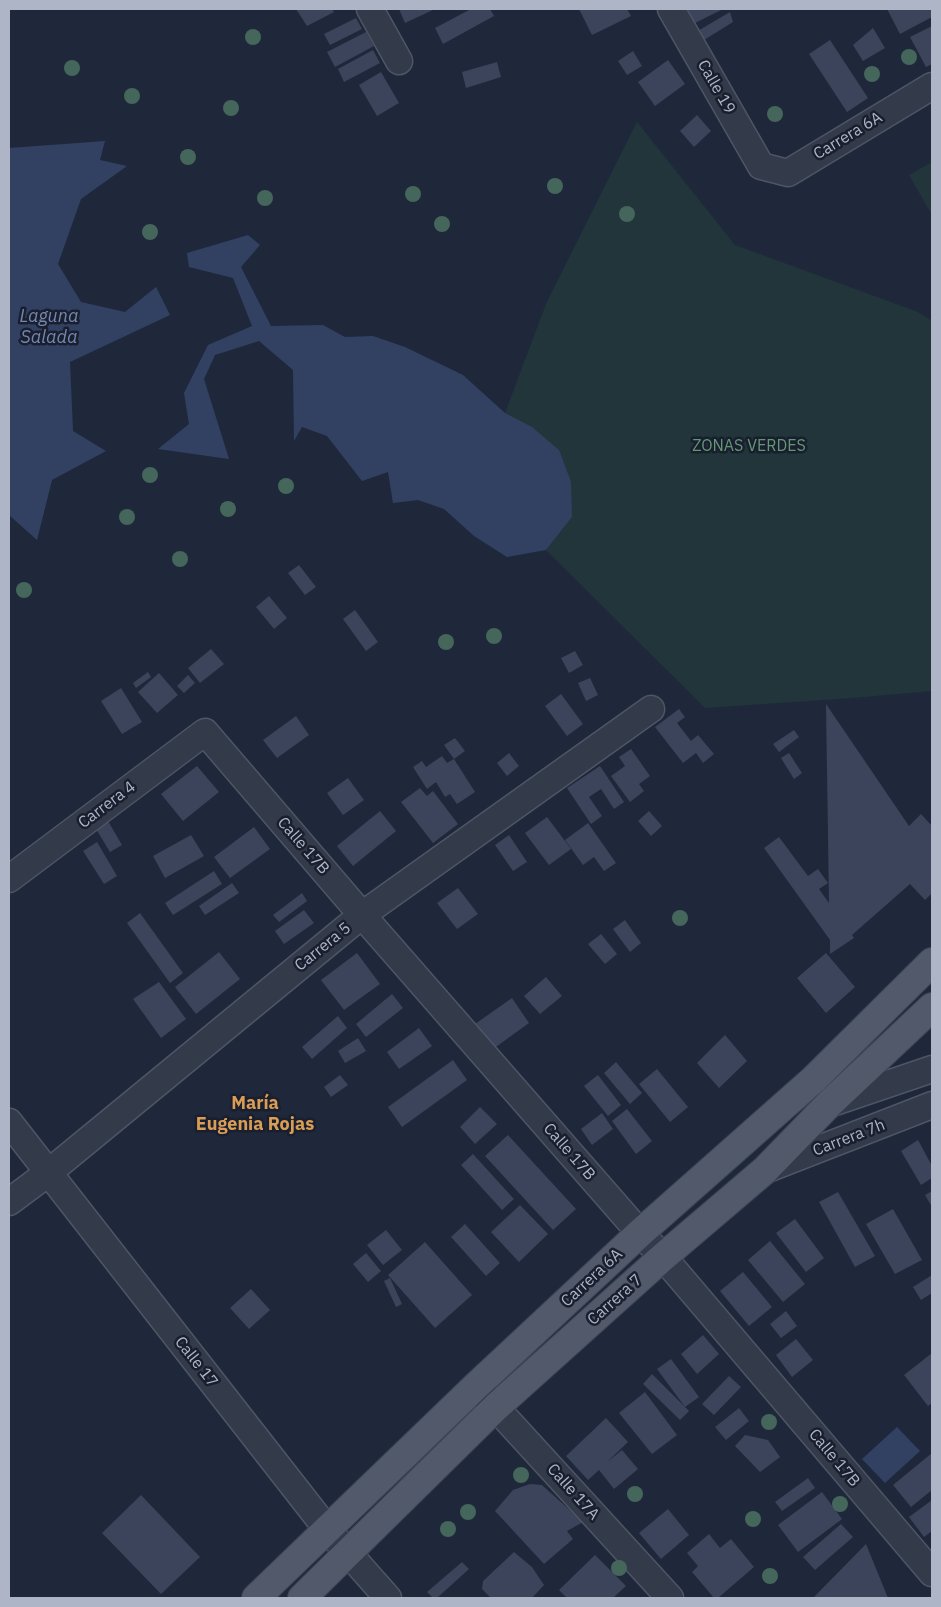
<!DOCTYPE html>
<meta charset="utf-8">
<style>
body{margin:0}
#map{position:relative;width:941px;height:1607px;overflow:hidden;background:#1f283a;font-family:"IBM Plex Sans",sans-serif}
canvas{display:block}
.frame{position:absolute;inset:0;border:10px solid #aeb5c6;pointer-events:none}
</style>
<div id="map">
<canvas width="941" height="1607"></canvas>
<div class="frame"></div>
</div>
<script>
const c = document.querySelector('canvas').getContext('2d');
c.lineJoin = 'round';
function fillPath(path, color) {
  c.fillStyle = color;
  c.fill(path, 'evenodd');
}
function poly(rows) {
  const path = new Path2D();
  for (const r of rows) {
    path.moveTo(r[0], r[1]);
    for (let i = 2; i < r.length; i += 2) path.lineTo(r[i], r[i + 1]);
  }
  return path;
}
function strokePath(path, color, width, dash) {
  c.strokeStyle = color;
  c.lineWidth = width;
  c.lineCap = dash ? 'butt' : 'round';
  c.setLineDash(dash || []);
  c.stroke(path);
}
function write(font, color, halo, rows, align = 'center') {
  c.font = font + ' "IBM Plex Sans",sans-serif';
  c.lineWidth = 5;
  c.setLineDash([]);
  c.textBaseline = 'middle';
  c.strokeStyle = halo;
  c.fillStyle = color;
  for (const [text, x, y, turn = 0] of rows) {
    c.save();
    c.translate(x, y);
    c.rotate((+turn || 0) * Math.PI / 180);
    c.textAlign = isNaN(turn) ? turn : align;
    if (halo) c.strokeText(text, 0, 0);
    c.fillText(text, 0, 0);
    c.restore();
  }
}
fillPath(poly([
 [637,122,735,245,918,312,932,321,932,691,852,698,705,708,546,550,572,517,505,413,546,304],
 [932,162,932,215,909,175]
]), '#21353b');
fillPath(poly([
 [105,141,100,160,127,166,81,199,58,264,81,302,125,312,156,287,170,315,70,362,73,431,106,451,52,480,37,540,9,515,9,148],
 [248,235,260,245,241,267,271,326,323,325,345,337,373,336,405,347,463,375,505,413,532,427,559,450,571,482,572,517,546,550,507,557,474,536,444,509,418,500,393,503,388,472,362,481,327,436,302,427,294,441,293,370,259,341,215,355,204,379,229,459,158,449,189,424,184,393,208,345,252,326,233,278,189,267,187,253],
 [897,1427,920,1451,885,1483,862,1459]
]), '#324162');
fillPath(poly([
 [296,9,332,9,334,12,307,26],
 [399,9,435,9,405,23],
 [471,9,490,9,494,16,443,44,435,28],
 [579,9,627,9,631,16,592,35],
 [682,9,723,9,691,25],
 [887,9,932,9,932,17,900,34],
 [730,12,733,22,704,40,696,32],
 [356,18,362,29,330,45,324,34],
 [932,26,932,64,926,67,910,37],
 [873,28,885,48,863,61,853,45],
 [366,32,374,46,335,67,327,52],
 [830,40,868,98,847,112,809,54],
 [373,50,380,63,344,82,338,69],
 [633,51,642,66,627,75,618,61],
 [668,60,685,84,655,106,638,82],
 [497,62,501,77,466,88,462,72],
 [381,72,399,103,377,116,359,85],
 [697,115,711,131,694,147,680,131],
 [299,565,316,587,305,595,288,573],
 [269,596,287,618,274,629,256,607],
 [355,610,378,642,366,651,343,619],
 [211,649,224,664,200,683,188,668],
 [575,651,583,665,569,673,561,658],
 [148,672,151,677,136,688,133,683],
 [159,673,178,695,157,713,138,692],
 [188,675,195,683,184,693,177,686],
 [590,678,598,695,586,701,578,683],
 [121,688,142,722,122,734,101,701],
 [561,694,583,724,567,736,545,706],
 [826,704,909,826,921,814,932,826,932,893,925,900,910,884,852,935,854,938,830,954,830,940,764,848,779,837,808,876,818,869,828,883,819,889,829,903],
 [679,709,685,717,677,723,691,741,698,735,714,754,703,763,696,753,683,763,655,727],
 [296,716,309,735,277,758,263,740],
 [794,730,799,737,779,752,773,744],
 [455,738,465,751,454,759,444,745],
 [631,749,650,776,639,784,644,791,630,802,611,776,625,766,619,757],
 [509,753,519,766,507,776,497,763],
 [789,753,802,773,794,779,781,758],
 [442,756,447,763,454,759,475,792,457,804,450,794,445,797,436,782,427,789,413,767,422,761,426,767],
 [197,766,219,792,183,821,161,794],
 [600,766,624,802,614,809,601,789,589,797,602,816,591,824,567,788],
 [348,778,364,800,343,815,327,793],
 [420,788,427,796,433,791,458,824,433,843,401,802],
 [380,811,396,831,353,866,337,846],
 [649,811,662,826,651,836,638,821],
 [105,816,122,845,110,852,93,824],
 [547,817,571,849,549,865,525,833],
 [588,823,616,863,604,871,594,857,583,865,565,840],
 [254,827,270,849,230,878,214,857],
 [191,835,204,856,165,878,153,856],
 [509,835,527,862,513,871,495,845],
 [97,842,117,876,104,884,83,851],
 [214,871,222,884,173,915,165,903],
 [232,883,239,893,205,915,199,906],
 [458,888,478,914,457,929,437,903],
 [302,893,307,901,279,922,273,915],
 [304,910,314,923,284,944,275,931],
 [140,913,183,973,170,983,127,923],
 [625,920,641,943,630,952,613,929],
 [601,934,617,954,605,964,588,944],
 [219,952,240,979,196,1014,175,987],
 [357,953,380,984,344,1010,321,980],
 [826,953,855,987,826,1013,797,978],
 [546,977,562,996,540,1014,524,996],
 [159,982,186,1019,161,1038,133,999],
 [392,994,403,1008,366,1037,356,1024],
 [512,998,529,1023,493,1049,475,1024],
 [338,1016,347,1028,312,1059,302,1047],
 [419,1028,432,1046,399,1069,387,1052],
 [725,1035,747,1061,719,1088,697,1063],
 [358,1038,366,1051,345,1063,338,1051],
 [453,1060,467,1080,402,1127,388,1107],
 [616,1062,642,1093,630,1104,604,1073],
 [657,1069,688,1107,670,1122,639,1084],
 [340,1075,348,1085,331,1097,324,1087],
 [598,1075,621,1105,608,1116,584,1086],
 [480,1107,497,1124,475,1144,460,1127],
 [627,1109,652,1141,636,1154,612,1121],
 [602,1113,613,1129,592,1145,581,1129],
 [508,1135,576,1209,553,1230,485,1156],
 [918,1140,932,1166,932,1178,921,1185,901,1151],
 [473,1154,514,1199,502,1210,461,1165],
 [932,1191,932,1207,925,1195],
 [838,1192,875,1256,855,1267,819,1202],
 [520,1205,548,1234,519,1262,491,1232],
 [893,1209,922,1260,895,1274,866,1224],
 [795,1219,824,1258,806,1272,776,1233],
 [465,1224,500,1263,486,1276,451,1237],
 [386,1230,402,1250,383,1265,367,1245],
 [770,1241,805,1284,783,1302,748,1260],
 [425,1242,472,1295,435,1328,388,1275],
 [366,1253,381,1271,368,1282,353,1264],
 [743,1272,772,1307,749,1326,720,1291],
 [932,1275,932,1293,921,1300,913,1287],
 [390,1278,402,1304,396,1307,384,1281],
 [251,1289,270,1310,249,1329,230,1308],
 [786,1311,797,1326,781,1338,770,1324],
 [703,1335,719,1354,697,1374,681,1354],
 [796,1339,813,1360,792,1377,776,1355],
 [932,1353,932,1403,928,1406,904,1375],
 [671,1359,699,1397,685,1407,689,1411,680,1420,643,1384,652,1374,685,1407,657,1369],
 [729,1376,741,1387,714,1415,702,1404],
 [645,1392,677,1435,652,1454,619,1413],
 [739,1408,749,1421,726,1440,715,1427],
 [606,1418,628,1442,607,1462,622,1450,638,1469,614,1489,599,1470,588,1480,566,1456],
 [745,1435,768,1440,780,1457,760,1472,735,1446],
 [932,1453,932,1490,911,1507,893,1485],
 [808,1478,815,1488,782,1511,775,1502],
 [530,1484,542,1485,583,1522,567,1531,573,1539,544,1564,495,1511,513,1490],
 [822,1492,842,1519,798,1552,778,1525],
 [141,1495,200,1557,161,1594,102,1533],
 [932,1500,932,1531,924,1537,909,1517],
 [668,1509,689,1535,661,1559,639,1533],
 [841,1524,853,1537,815,1570,803,1557],
 [709,1534,720,1548,731,1539,754,1567,718,1598,714,1598,692,1572,698,1566,687,1553],
 [866,1544,888,1598,813,1598],
 [514,1552,532,1567,544,1585,532,1598,491,1598,482,1589,483,1581],
 [595,1555,626,1586,613,1598,567,1598,559,1590],
 [462,1562,469,1569,437,1598,433,1598,427,1592]
]), '#3b445a');
const minor = poly([
 [370,9,399,61],
 [671,9,761,166,788,173,932,86],
 [9,879,205,732,362,915,640,1233,663,1257,932,1573],
 [829,1104,932,1069],
 [9,1122,327,1529,388,1598],
 [765,1170,932,1105],
 [9,1202,48,1173,362,915,651,709],
 [476,1386,670,1598]
]);
const major = poly([
 [256,1598,476,1386,640,1233,814,1079,932,962],
 [302,1598,496,1407,663,1257,765,1170,829,1104,932,1007]
]);
strokePath(minor, '#4e5564', 29);
strokePath(major, '#3d4353', 30);
strokePath(minor, '#333a4a', 26);
strokePath(major, '#51596a', 28);
c.fillStyle = '#45665a';
for (const [x, y] of [
 [253,37],
 [909,57],
 [72,68],
 [872,74],
 [132,96],
 [231,108],
 [775,114],
 [188,157],
 [555,186],
 [413,194],
 [265,198],
 [627,214],
 [442,224],
 [150,232],
 [150,475],
 [286,486],
 [228,509],
 [127,517],
 [180,559],
 [24,590],
 [494,636],
 [446,642],
 [680,918],
 [769,1422],
 [521,1475],
 [635,1494],
 [840,1504],
 [468,1512],
 [753,1519],
 [448,1529],
 [619,1568],
 [770,1576]
]) {
  c.beginPath();
  c.arc(x, y, 8, 0, 2 * Math.PI);
  c.fill();
}
write('16px', '#aeb5c6', '#191f2e', [
 ["Calle 19",716,87,60],
 ["Carrera 6A",848,136,-31],
 ["Carrera 4",107,805,-37],
 ["Calle 17B",303,846,49],
 ["Carrera 5",323,947,-39],
 ["Carrera 7h",849,1138,-21],
 ["Calle 17B",569,1152,49],
 ["Carrera 6A",592,1278,-43],
 ["Carrera 7",615,1300,-42],
 ["Calle 17",196,1362,52],
 ["Calle 17B",834,1458,50],
 ["Calle 17A",573,1492,48]
]);
write('16px', '#649875', '#191f2e', [
 ["ZONAS VERDES",749,446]
]);
write('italic 18px', '#7487b1', '#191f2e', [
 ["Laguna",49,317],
 ["Salada",49,338]
]);
write('bold 18px', '#da9d55', '#191f2e', [
 ["María",255,1104],
 ["Eugenia Rojas",255,1125]
]);
</script>
